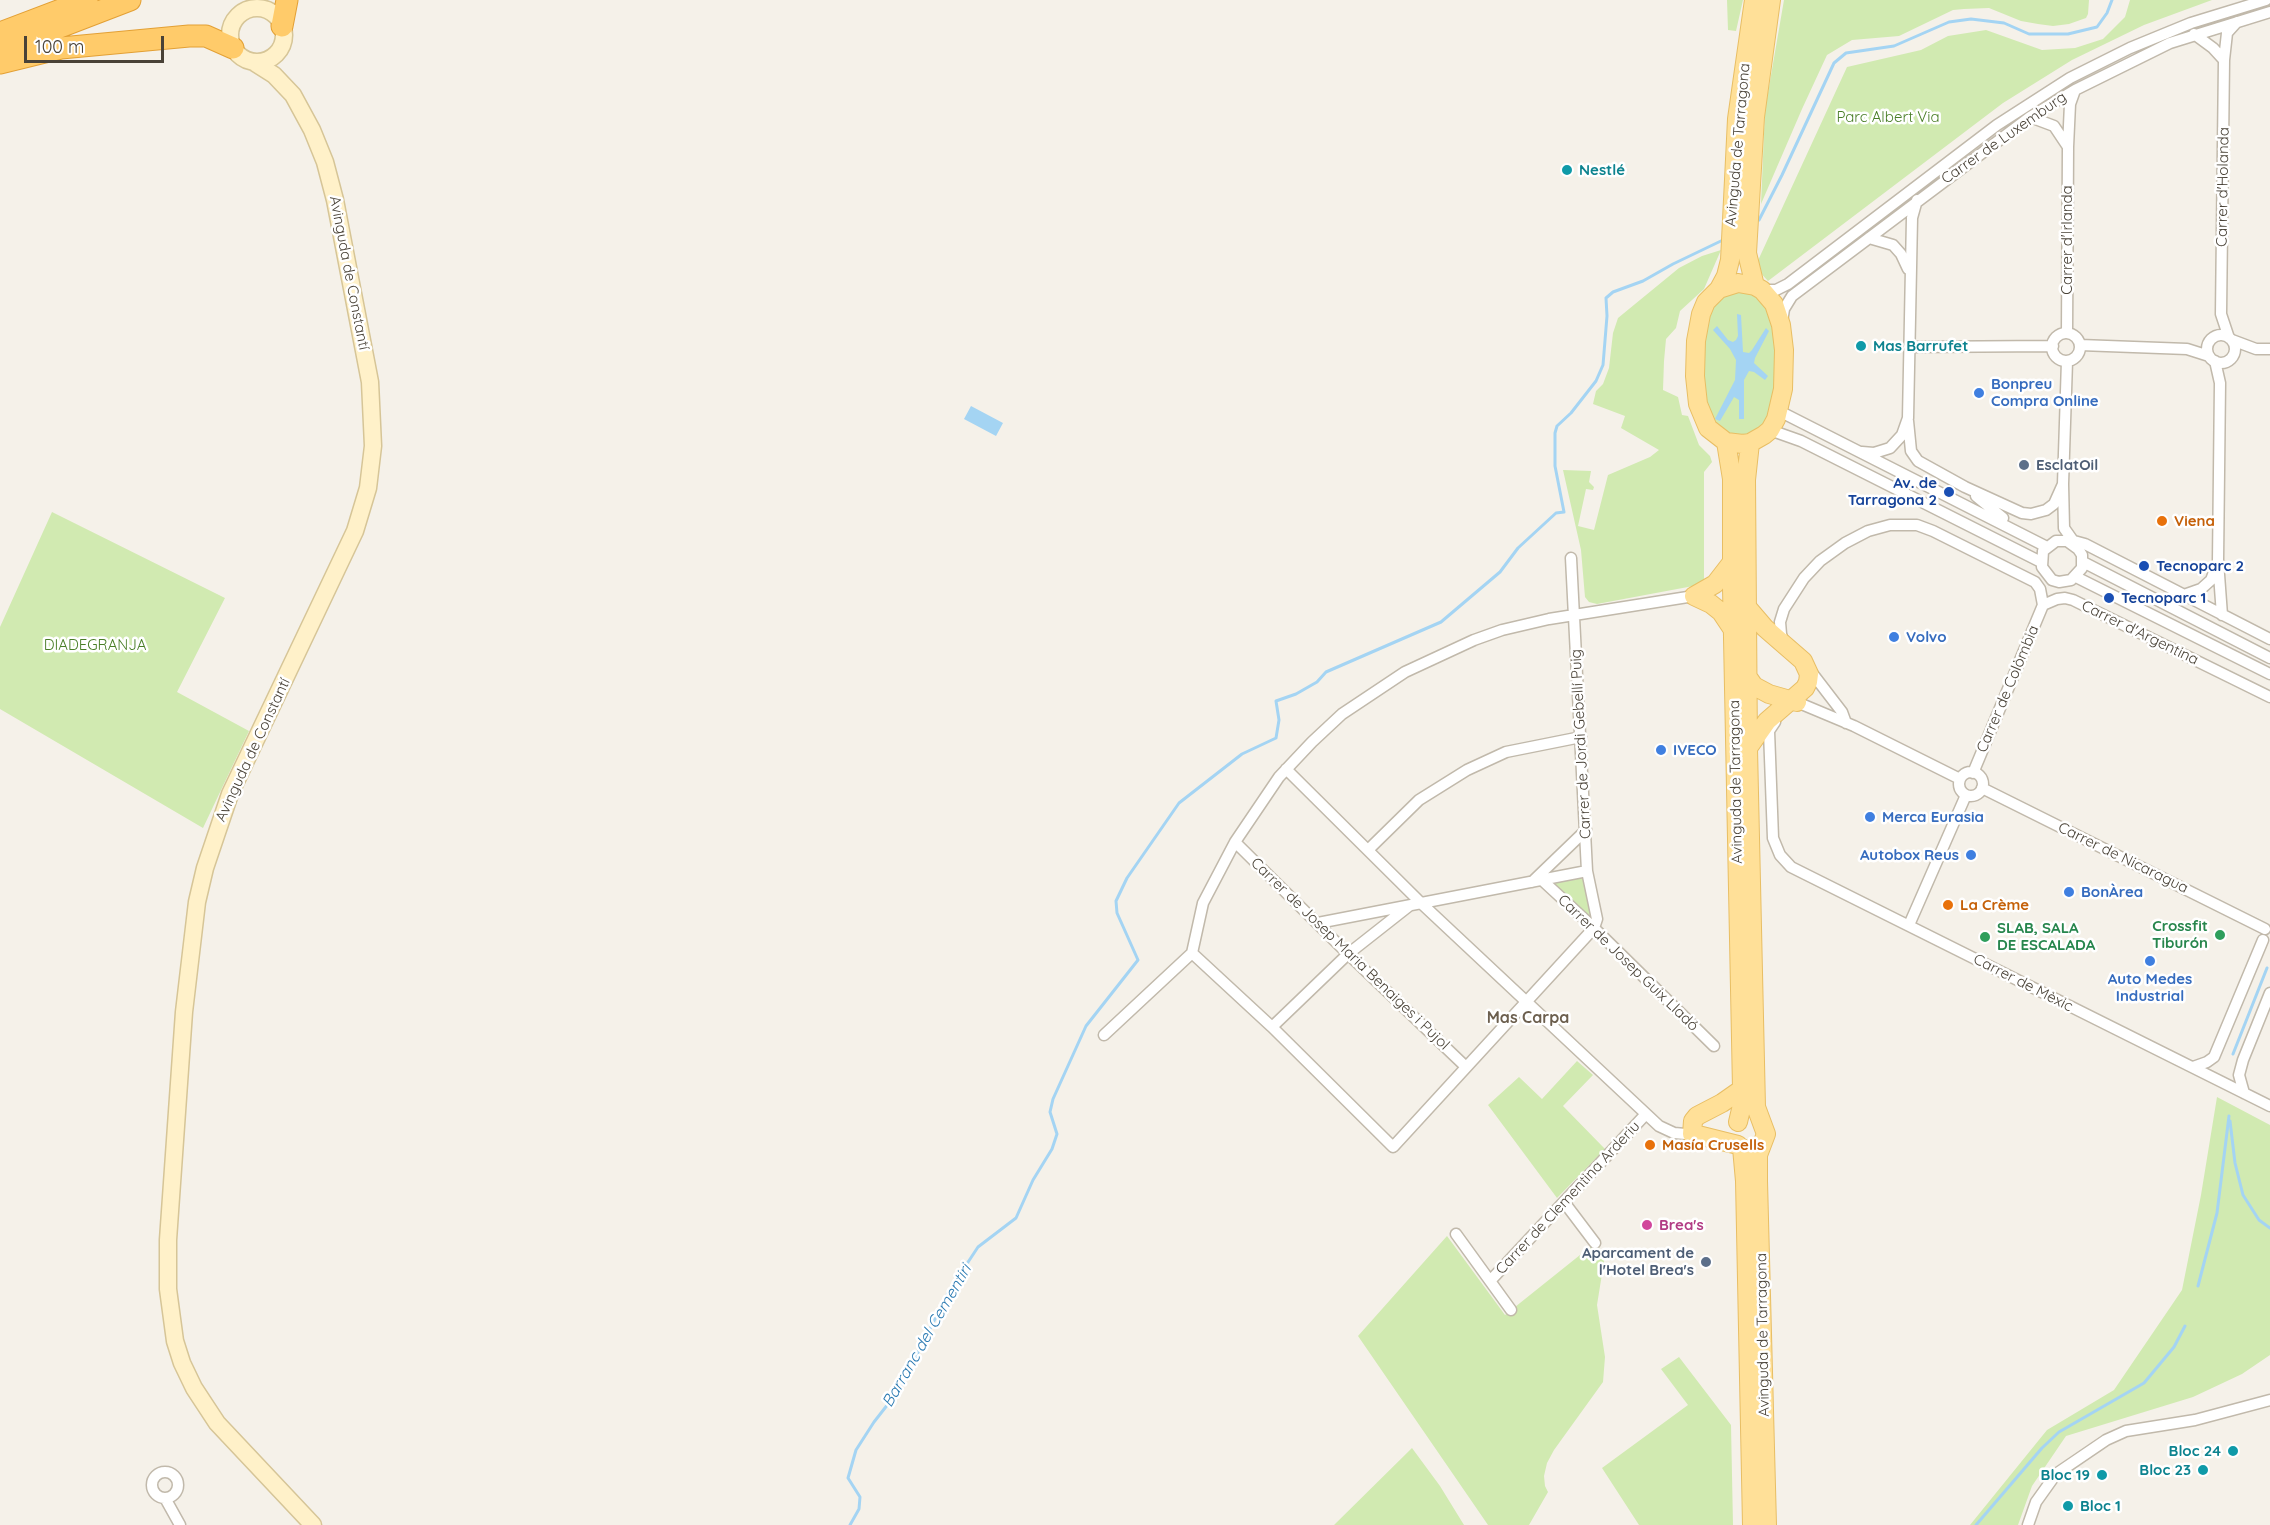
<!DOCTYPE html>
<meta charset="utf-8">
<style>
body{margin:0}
#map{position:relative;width:2270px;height:1525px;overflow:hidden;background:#f5f1e9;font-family:Quicksand,sans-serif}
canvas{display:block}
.scale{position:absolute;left:24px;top:36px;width:140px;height:27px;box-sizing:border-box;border:3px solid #494237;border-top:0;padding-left:8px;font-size:18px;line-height:21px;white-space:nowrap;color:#494237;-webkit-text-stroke:4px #fff;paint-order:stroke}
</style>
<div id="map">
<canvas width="2270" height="1525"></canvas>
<div class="scale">100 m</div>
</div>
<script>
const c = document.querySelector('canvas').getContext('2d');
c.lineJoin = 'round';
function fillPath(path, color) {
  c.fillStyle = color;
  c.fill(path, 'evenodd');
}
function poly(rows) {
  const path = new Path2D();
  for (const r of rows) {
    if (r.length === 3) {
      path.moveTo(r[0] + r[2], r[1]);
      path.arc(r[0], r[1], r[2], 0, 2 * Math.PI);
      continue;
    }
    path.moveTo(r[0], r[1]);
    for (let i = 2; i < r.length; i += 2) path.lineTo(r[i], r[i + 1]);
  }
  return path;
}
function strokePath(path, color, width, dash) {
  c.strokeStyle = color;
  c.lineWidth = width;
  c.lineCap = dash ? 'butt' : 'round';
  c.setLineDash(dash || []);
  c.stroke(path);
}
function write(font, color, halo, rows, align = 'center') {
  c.font = font + ' Quicksand,sans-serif';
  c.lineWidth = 5;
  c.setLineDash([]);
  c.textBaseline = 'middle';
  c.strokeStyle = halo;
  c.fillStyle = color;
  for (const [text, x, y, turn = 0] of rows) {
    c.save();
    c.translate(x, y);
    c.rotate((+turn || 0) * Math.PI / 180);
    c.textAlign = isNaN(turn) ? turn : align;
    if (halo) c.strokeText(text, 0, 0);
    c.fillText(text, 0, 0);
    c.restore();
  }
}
fillPath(poly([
 [1727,0,1743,0,1736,31,1728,30],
 [1784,0,2089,0,2088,14,2086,18,2069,24,2053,26,2038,24,2021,21,1989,8,1964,9,1953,10,1899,36,1852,40,1827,55,1802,109,1761,204,1765,110],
 [2130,0,2212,0,2144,25,2072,60,2003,103,1768,281,1755,267,1847,67,1921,50,1948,36,1986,30,2042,50,2075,48,2103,39,2125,17],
 [1721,250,1704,289,1680,311,1676,328,1666,339,1664,361,1663,390,1678,397,1682,415,1688,416,1699,445,1710,456,1712,462,1704,472,1704,584,1597,604,1589,602,1585,597,1581,550,1563,470,1591,471,1589,482,1594,487,1593,490,1586,489,1578,526,1594,530,1608,475,1650,457,1659,450,1621,428,1625,416,1593,404,1596,391,1603,384,1609,368,1613,333,1618,318,1679,268,1702,256],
 [1735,290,1756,294,1771,313,1778,368,1771,416,1756,434,1732,438,1709,419,1701,362,1704,326,1717,299],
 [52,512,225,598,177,692,249,731,203,828,0,709,0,627],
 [1582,877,1585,879,1591,915,1590,917,1586,916,1555,886,1555,882],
 [1577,1061,1593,1075,1563,1106,1605,1149,1557,1198,1488,1105,1519,1077,1542,1099],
 [2217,1097,2270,1125,2270,1355,2242,1374,2193,1397,2066,1436,2032,1486,2018,1525,1970,1525,2047,1430,2114,1390,2182,1290,2201,1195],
 [1447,1236,1505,1315,1595,1243,1605,1255,1597,1305,1605,1357,1603,1382,1554,1450,1547,1463,1544,1476,1545,1486,1548,1492,1529,1525,1488,1525,1358,1336],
 [1679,1357,1731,1425,1733,1525,1639,1525,1602,1468,1688,1405,1661,1369],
 [1412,1448,1440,1486,1464,1525,1334,1525]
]), '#d1eab1');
fillPath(poly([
 [1737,314,1741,315,1743,352,1749,353,1752,350,1766,328,1769,331,1755,358,1754,363,1768,376,1765,380,1754,372,1749,371,1744,380,1744,419,1739,419,1739,400,1734,397,1720,421,1715,419,1735,380,1736,360,1730,349,1713,330,1717,326,1728,340,1733,342,1736,340,1738,336],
 [971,406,1003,423,996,436,964,419]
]), '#a4d4f3');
strokePath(poly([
 [1759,220,1782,175,1834,63,1846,53,1894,46,1949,22,1971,19,2004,23,2029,34,2068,34,2097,27,2107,13,2112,0],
 [2233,1054,2267,968],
 [2230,1121,2235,1163,2243,1195,2259,1220,2270,1228],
 [2198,1286,2217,1213,2229,1116],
 [850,1525,859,1509,860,1497,848,1478,856,1450,874,1422,899,1390,949,1291,978,1247,1016,1218,1033,1180,1052,1149,1057,1134,1050,1112,1053,1099,1086,1026,1138,960,1117,913,1116,901,1127,878,1179,803,1242,754,1276,738,1279,720,1276,701,1296,694,1317,682,1326,672,1441,622,1500,572,1518,548,1556,513,1564,512,1555,466,1555,433,1557,426,1571,413,1596,381,1603,365,1607,316,1606,298,1613,292,1643,281,1673,264,1723,240],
 [1976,1525,2042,1448,2059,1432,2144,1383,2174,1347,2185,1326]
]), '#a4d4f3', 3);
const street = poly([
 [2194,34,2213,48,2224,60],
 [2030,117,2054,126,2068,147],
 [1869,238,1893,245,1901,254,1908,269],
 [1762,290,1776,290,1788,284,1997,125,2070,78,2130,48,2191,23,2266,0],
 [1782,322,1784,309,1792,296,2030,117,2075,90,2170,43,2270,12],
 [2067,333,2068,147,2070,104,2075,90],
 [2066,347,14],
 [2221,349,14],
 [2229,338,2221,314,2224,60,2227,33,2237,22],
 [2232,340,2256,349,2270,349],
 [2080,345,2187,349,2209,356],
 [1909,347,2053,346],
 [2067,361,2063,484,2064,528,2076,545],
 [2215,361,2220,383,2218,561,2222,615],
 [1779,411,2047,547],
 [1908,421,1911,451,1918,461,1965,487,2022,513,2031,514,2046,510,2054,504,2063,484],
 [1770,430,1801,441,2041,562],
 [1862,452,1874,453,1890,448,1902,435,1908,418,1912,218,1917,200],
 [1976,496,2003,518],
 [2067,541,2078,549,2082,555,2082,568,2071,580,2059,582,2052,580,2042,567,2043,551,2056,541,2074,541,2085,544,2270,639],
 [2083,562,2270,658],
 [2076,577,2270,674],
 [2184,595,2201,589,2211,580,2217,564],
 [1784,643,1781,634,1780,622,1784,609,1804,578,1820,561,1845,543,1868,531,1890,525,1917,525,1933,531,2035,582,2040,589,2043,605,2057,599,2065,598,2073,600,2270,697],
 [1809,669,1842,712,1846,723],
 [1799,703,1854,726,1960,779],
 [1775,722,1769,731,1773,838,1780,855,1791,867,2270,1106],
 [1286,769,1421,903,1659,1126,1674,1133,1697,1135],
 [1971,784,12],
 [1973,773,2043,605],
 [1982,788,2265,929],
 [1235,842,1348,954,1465,1066],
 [1368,850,1419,800,1467,770,1506,752,1581,737],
 [1542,880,1594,928,1714,1046],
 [1532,882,1586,830],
 [1318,923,1587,871],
 [1909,925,1966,795],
 [1192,953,1272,1027,1393,1147,1594,928,1597,919,1587,871,1571,558],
 [1272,1027,1348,954,1409,906],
 [1104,1035,1192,953,1203,903,1235,842,1279,777,1312,742,1342,714,1405,672,1474,640,1502,630,1549,619,1694,596],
 [2193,1067,2207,1062,2214,1057,2263,940],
 [2244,1093,2239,1075,2243,1060,2270,993],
 [1564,1202,1595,1243],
 [1456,1234,1511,1310],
 [1490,1281,1646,1114],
 [165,1485,13],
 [165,1498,180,1525],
 [2028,1525,2036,1502,2056,1474,2106,1440,2126,1431,2195,1420,2270,1400]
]);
const secondary = poly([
 [257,35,27],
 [255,63,274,75,293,95,312,130,325,162,335,200,370,382,373,446,368,488,355,531,230,794,205,868,197,902,184,1012,168,1240,168,1289,175,1341,182,1363,194,1388,217,1423,313,1525]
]);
const primary = poly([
 [1738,283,1755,286,1762,290,1774,304,1781,325,1784,350,1783,389,1776,419,1770,430,1764,435,1750,443,1743,444,1726,442,1708,428,1698,404,1695,376,1696,341,1701,314,1706,302,1719,289,1738,283],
 [1755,286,1747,253,1755,117,1771,0],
 [1719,289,1726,276,1730,260,1737,119,1754,0],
 [1726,442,1732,479,1732,588,1742,1089,1742,1105,1738,1122],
 [1750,443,1746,480,1748,748,1756,1107,1766,1134,1758,1155,1758,1181,1767,1525],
 [1694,596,1711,604,1721,612,1733,630],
 [1694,596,1715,584,1732,562],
 [1747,607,1765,628,1803,661,1809,674,1808,682,1805,688,1767,721,1748,748],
 [1745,673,1754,686,1769,694,1797,702],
 [1692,1134,1693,1121,1697,1116,1722,1103,1742,1089],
 [1698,1135,1738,1145],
 [1742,1148,1745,1181,1752,1525]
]);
const highway = poly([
 [282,26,287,0],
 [0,33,87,0],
 [0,50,130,0],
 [0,63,61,48,189,36,206,36,233,48]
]);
strokePath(street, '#c1b9ab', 13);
strokePath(secondary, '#d6c597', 19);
strokePath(primary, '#e8be64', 20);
strokePath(highway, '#e3a035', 23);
strokePath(street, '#fff', 10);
strokePath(secondary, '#fff1c9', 16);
strokePath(primary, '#ffe098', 18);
strokePath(highway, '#ffcb6a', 21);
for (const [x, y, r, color] of [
 [1567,170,6,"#0f9aa8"],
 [1861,346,6,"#0f9aa8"],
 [1979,393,6,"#3f7fe0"],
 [2024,465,6,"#5c6f8a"],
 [1949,492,6,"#1a4fb4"],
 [2162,521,6,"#e8710a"],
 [2144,566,6,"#1a4fb4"],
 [2109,598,6,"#1a4fb4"],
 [1894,637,6,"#3f7fe0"],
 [1661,750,6,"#3f7fe0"],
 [1870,817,6,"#3f7fe0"],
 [1971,855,6,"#3f7fe0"],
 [2069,892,6,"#3f7fe0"],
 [1948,905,6,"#e8710a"],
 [2220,935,6,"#2e9e5b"],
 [1985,937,6,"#2e9e5b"],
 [2150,961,6,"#3f7fe0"],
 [1650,1145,6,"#e8710a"],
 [1647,1225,6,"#d1479c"],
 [1706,1262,6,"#5c6f8a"],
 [2233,1451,6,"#0f9aa8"],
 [2203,1470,6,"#0f9aa8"],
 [2102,1475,6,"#0f9aa8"],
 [2068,1506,6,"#0f9aa8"]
]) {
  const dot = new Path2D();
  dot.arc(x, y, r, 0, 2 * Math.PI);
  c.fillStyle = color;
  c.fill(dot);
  strokePath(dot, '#fff', 2);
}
write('15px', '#497e27', '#fff', [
 ["Parc Albert Via",1888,117],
 ["DIADEGRANJA",95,645]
]);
write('15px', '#494237', '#fff', [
 ["Carrer de Luxemburg",2004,138,-35],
 ["Avinguda de Tarragona",1738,145,-85],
 ["Carrer d'Holanda",2223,187,-89],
 ["Carrer d'Irlanda",2067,240,-90],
 ["Avinguda de Constantí",349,273,79],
 ["Carrer d'Argentina",2140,633,26],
 ["Carrer de Colòmbia",2008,689,-67],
 ["Carrer de Jordi Gebellí Puig",1581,744,-93],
 ["Avinguda de Constantí",253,750,-65],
 ["Avinguda de Tarragona",1736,782,-91],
 ["Carrer de Nicaragua",2123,858,26],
 ["Carrer de Josep Maria Benaiges i Pujol",1350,954,44],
 ["Carrer de Josep Guix Lladó",1628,963,44],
 ["Carrer de Mèxic",2023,983,27],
 ["Carrer de Clementina Arderiu",1568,1198,-47],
 ["Avinguda de Tarragona",1763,1335,-91]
]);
write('bold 15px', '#0d838f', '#fff', [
 ["Nestlé",1579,170],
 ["Mas Barrufet",1873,346],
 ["Bloc 24",2221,1451,"right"],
 ["Bloc 23",2191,1470,"right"],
 ["Bloc 19",2090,1475,"right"],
 ["Bloc 1",2080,1506]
], 'left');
write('bold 15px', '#366cbe', '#fff', [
 ["Bonpreu",1991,384],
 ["Compra Online",1991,401],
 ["Volvo",1906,637],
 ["IVECO",1673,750],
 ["Merca Eurasia",1882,817],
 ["Autobox Reus",1959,855,"right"],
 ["BonÀrea",2081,892],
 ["Auto Medes",2150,979,"center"],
 ["Industrial",2150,996,"center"]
], 'left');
write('bold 15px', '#4e5e75', '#fff', [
 ["EsclatOil",2036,465],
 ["Aparcament de",1694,1253,"right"],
 ["l'Hotel Brea's",1694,1270,"right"]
], 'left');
write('bold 15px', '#164399', '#fff', [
 ["Av. de",1937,483,"right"],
 ["Tarragona 2",1937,500,"right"],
 ["Tecnoparc 2",2156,566],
 ["Tecnoparc 1",2121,598]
], 'left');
write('bold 15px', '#c56008', '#fff', [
 ["Viena",2174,521],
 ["La Crème",1960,905],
 ["Masía Crusells",1662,1145]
], 'left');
write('bold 15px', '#27864d', '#fff', [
 ["Crossfit",2208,926],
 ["Tiburón",2208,943],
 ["SLAB, SALA",1997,928,"left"],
 ["DE ESCALADA",1997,945,"left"]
], 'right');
write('bold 15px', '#b23c85', '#fff', [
 ["Brea's",1659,1225]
], 'left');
write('bold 16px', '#6c5f4e', '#fff', [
 ["Mas Carpa",1528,1018]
]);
write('italic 16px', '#2a7ab2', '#fff', [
 ["Barranc del Cementiri",927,1336,-60]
]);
</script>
